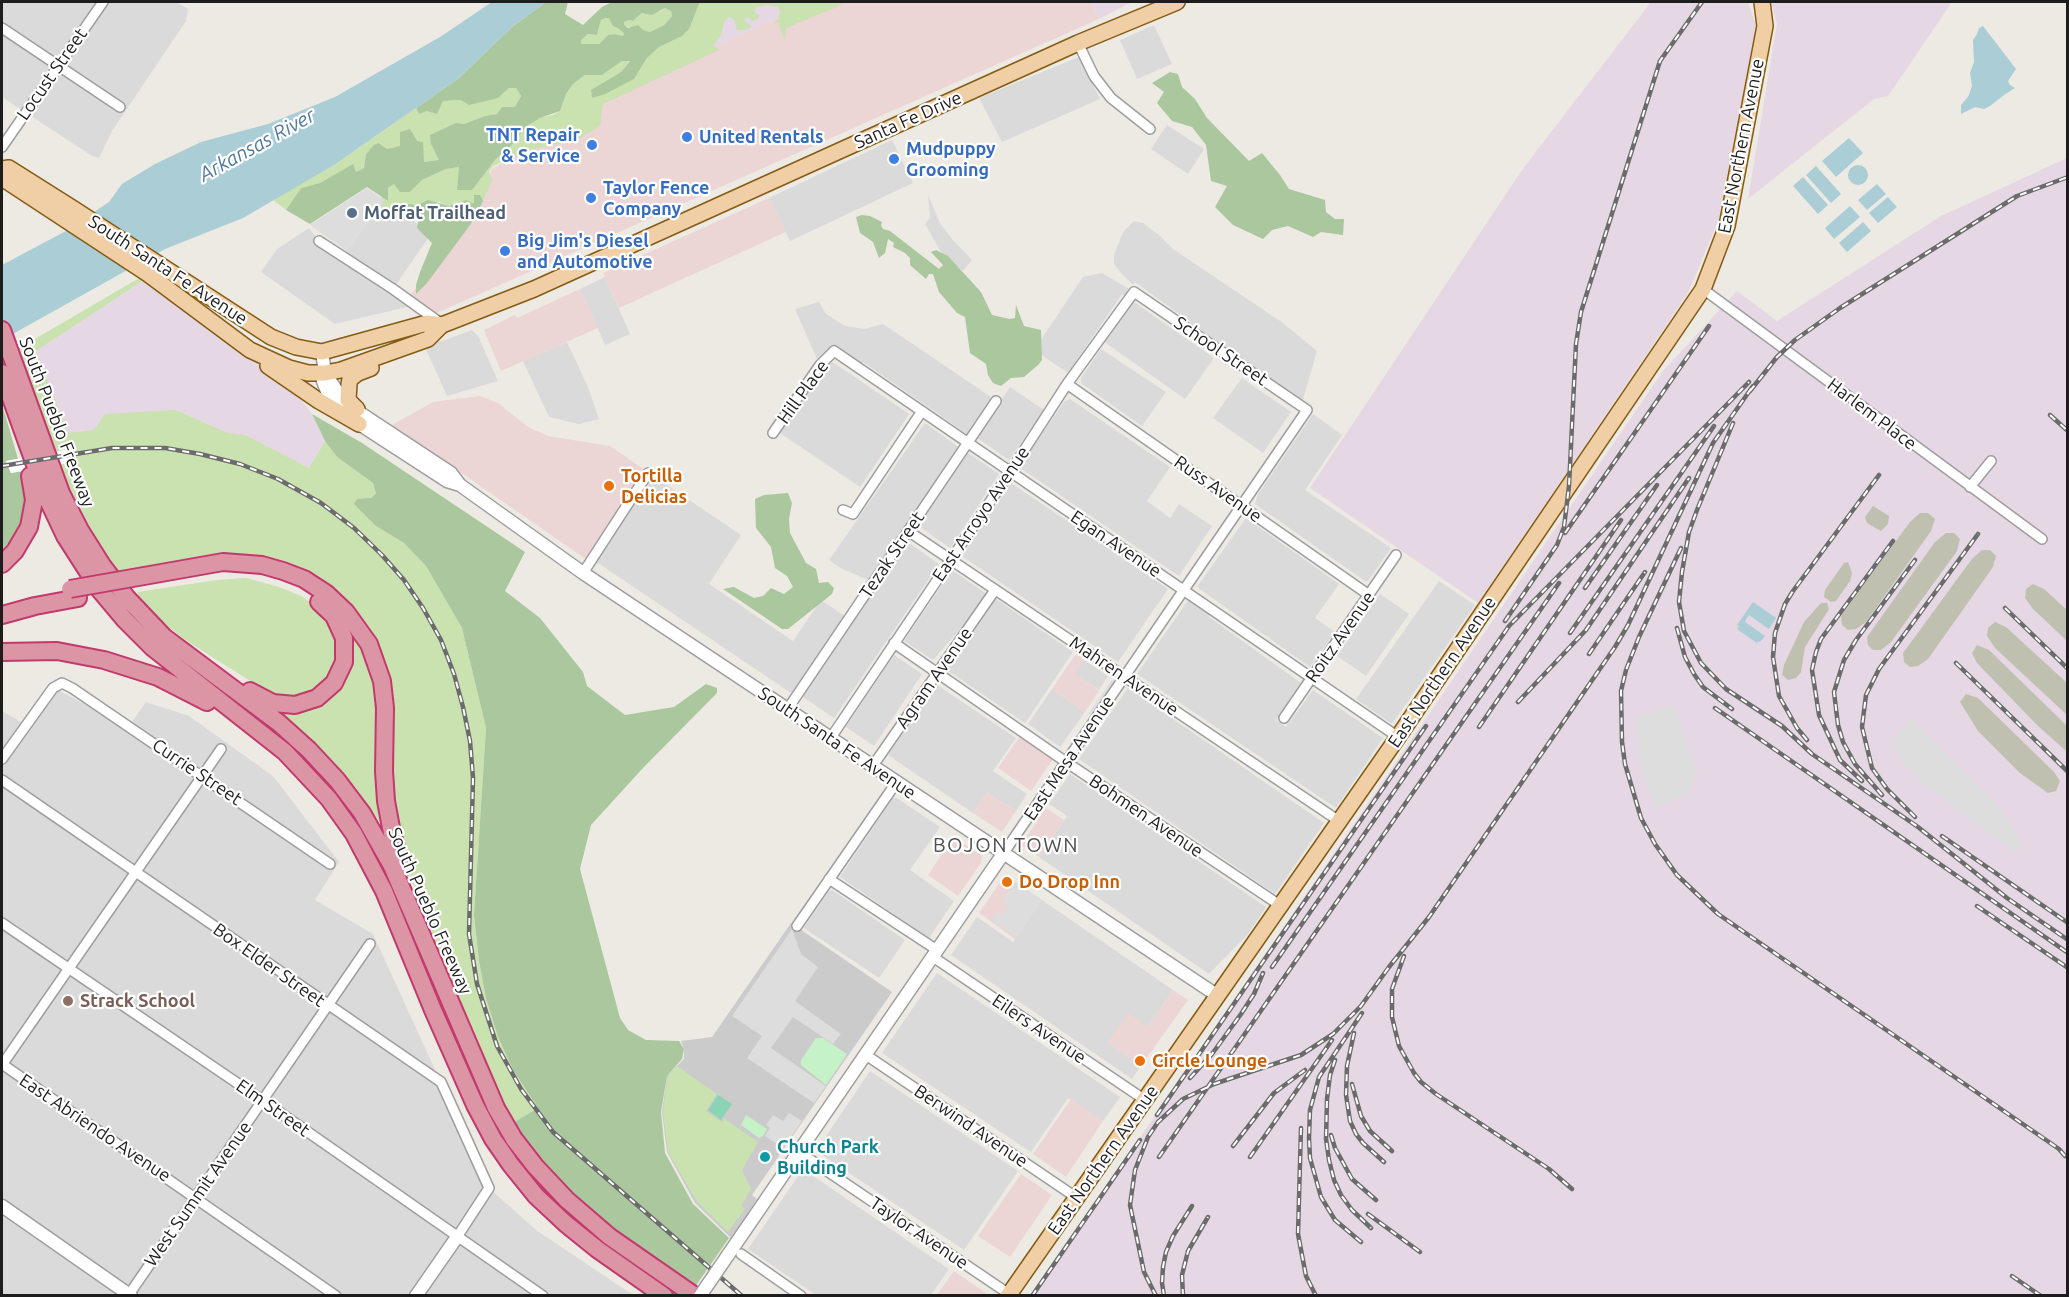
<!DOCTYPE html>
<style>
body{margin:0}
#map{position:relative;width:2069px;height:1297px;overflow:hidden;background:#edeae4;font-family:Ubuntu,sans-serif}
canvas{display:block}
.frame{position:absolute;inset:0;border:3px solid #1d1d1d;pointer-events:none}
</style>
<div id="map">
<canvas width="2069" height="1297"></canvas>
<div class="frame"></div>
</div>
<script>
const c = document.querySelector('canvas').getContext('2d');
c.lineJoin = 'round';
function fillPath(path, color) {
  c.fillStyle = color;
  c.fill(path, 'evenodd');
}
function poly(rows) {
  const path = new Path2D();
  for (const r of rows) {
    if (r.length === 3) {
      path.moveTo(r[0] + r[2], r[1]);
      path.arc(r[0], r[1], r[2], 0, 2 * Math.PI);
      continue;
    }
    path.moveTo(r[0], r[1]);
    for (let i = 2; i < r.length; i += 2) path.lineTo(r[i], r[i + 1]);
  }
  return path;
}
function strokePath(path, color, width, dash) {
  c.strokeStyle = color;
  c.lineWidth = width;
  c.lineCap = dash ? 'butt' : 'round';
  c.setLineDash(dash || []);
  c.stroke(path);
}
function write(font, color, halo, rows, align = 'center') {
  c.font = font + ' Ubuntu,sans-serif';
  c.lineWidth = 4.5;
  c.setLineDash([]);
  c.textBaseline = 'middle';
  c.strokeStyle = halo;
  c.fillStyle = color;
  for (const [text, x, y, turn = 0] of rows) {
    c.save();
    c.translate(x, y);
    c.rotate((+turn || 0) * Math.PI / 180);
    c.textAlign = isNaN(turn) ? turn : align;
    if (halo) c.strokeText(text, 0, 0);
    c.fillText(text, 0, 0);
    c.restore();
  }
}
fillPath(poly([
 [2,2,176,2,188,9,186,21,112,131,99,158,92,156,2,97],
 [1154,25,1172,64,1137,79,1120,40],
 [1079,57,1100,99,1002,142,979,98],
 [1167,125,1204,149,1188,174,1151,149],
 [892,140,913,183,790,241,769,198],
 [928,195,940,223,952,239,972,260,963,271,941,252,925,224,930,218],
 [384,200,431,234,393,289,415,305,335,324,261,272,277,249,309,228,319,241,344,255],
 [1134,221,1143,223,1159,235,1173,249,1283,323,1317,351,1302,403,1135,282,1133,285,1121,273,1114,264,1114,255,1123,232],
 [1102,273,1129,289,1124,296,1122,294,1068,373,1034,350,1083,277],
 [605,277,630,334,605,345,580,289],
 [819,302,826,314,845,326,865,329,883,324,994,399,970,436,863,362,861,363,834,348,827,349,817,359,795,309],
 [1130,302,1134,302,1214,358,1185,399,1103,341],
 [472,330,478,336,498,381,447,396,425,347],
 [567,342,588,387,599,419,579,424,549,417,523,361],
 [1101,349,1166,392,1142,426,1081,383,1081,378],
 [827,362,834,363,909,414,860,487,780,433],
 [1242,378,1291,412,1263,453,1213,418],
 [1010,387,1044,410,1009,460,976,437],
 [1070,399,1170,467,1147,501,1170,518,1179,504,1212,526,1179,576,1019,467,1064,402],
 [1313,414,1342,435,1305,490,1391,548,1368,581,1365,581,1255,504,1258,494],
 [925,423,961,449,871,581,842,569,829,560],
 [965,451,999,474,950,548,916,524],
 [652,475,741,535,709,584,793,641,821,600,846,617,794,695,598,563,595,565,593,564],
 [1011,483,1168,589,1118,662,962,556],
 [1246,518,1339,584,1315,618,1335,632,1310,667,1197,587],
 [905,540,939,564,834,718,800,695],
 [952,570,988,595,971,617,933,660,904,641],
 [1439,581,1475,605,1392,724,1356,699],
 [1380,594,1409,614,1366,676,1337,656],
 [996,599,1073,652,1025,723,947,670],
 [1189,599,1210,614,1209,617,1301,683,1276,720,1286,727,1313,690,1383,738,1336,808,1137,674],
 [894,655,922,674,874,746,846,727],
 [1084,660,1108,676,1099,690,1074,674],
 [937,685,1016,738,993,771,1027,794,1016,811,987,793,973,813,888,755],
 [53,688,129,726,146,702,189,716,273,776,339,862,315,900,373,934,489,1188,536,1230,633,1295,2,1296,2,711,26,725],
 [1128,688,1324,823,1275,894,1079,759],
 [1052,689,1085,712,1060,747,1028,724],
 [1070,774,1266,907,1248,934,1209,974,1039,857,1067,816,1049,804],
 [893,798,897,798,940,827,910,870,954,901,929,938,840,877],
 [832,890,905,940,879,978,804,928,829,891],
 [1042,900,1173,990,1148,1027,1108,1043,1141,1066,1132,1079,951,955,977,917,1013,942],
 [937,973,1120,1097,1103,1121,1068,1098,1031,1152,882,1053],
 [870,1071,1018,1171,964,1250,816,1151],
 [803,1169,949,1269,931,1295,816,1295,748,1249]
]), '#dbdada');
fillPath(poly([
 [810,2,1092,2,1099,19,430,316,407,299,472,218,492,169,600,101],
 [769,198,786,232,619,308,603,273],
 [580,289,598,328,501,371,484,330,515,315,517,318],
 [480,396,498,403,528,427,548,436,610,446,652,475,593,564,392,425,433,402],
 [1076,654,1084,660,1075,674,1099,691,1085,712,1052,689],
 [1020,736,1053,759,1031,791,998,768],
 [987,793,1016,811,1002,832,973,813],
 [1046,808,1064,820,1039,857,1021,845],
 [954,837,982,856,981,863,958,896,928,875],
 [1005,875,1042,900,1015,939,979,913],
 [1173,990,1188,1000,1141,1066,1107,1043,1128,1013,1148,1027],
 [1071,1099,1103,1121,1066,1177,1033,1154],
 [1021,1174,1052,1195,1010,1257,978,1236],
 [954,1271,986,1293,984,1295,937,1295]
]), '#ecd5d5');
fillPath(poly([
 [810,2,665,71,699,9],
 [1092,2,1132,2,1099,19],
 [1651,2,1748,2,1756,26,1719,219,1688,293,1478,603,1310,488,1522,170],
 [1771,2,1950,2,1950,5,1888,96,1874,99,1748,199,1777,24],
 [2067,158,2067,1295,1032,1296,1663,371,1737,291,1777,321,1941,216],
 [144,280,292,388,312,414,325,441,309,468,245,436,228,433,176,410,94,430,68,434,36,351]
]), '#e5d7e3');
fillPath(poly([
 [791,923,892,992,752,1195,757,1199,731,1238,695,1203,667,1152,662,1112,667,1076,684,1059,684,1049,681,1041,712,1037]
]), '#cbcbcb');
fillPath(poly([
 [1873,506,1889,516,1888,524,1881,531,1867,523,1865,517],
 [1920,513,1928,513,1935,519,1931,531,1866,622,1856,629,1848,630,1842,625,1841,616,1910,522],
 [1946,533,1954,533,1960,539,1957,551,1891,642,1881,650,1873,650,1868,645,1867,637,1935,542],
 [1982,550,1990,550,1996,556,1993,567,1928,659,1918,666,1910,667,1904,662,1903,653,1972,559],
 [1848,562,1852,573,1850,581,1836,601,1831,602,1824,597,1825,590,1844,563],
 [2033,584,2044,589,2067,610,2067,641,2033,609,2025,598,2026,589],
 [1821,603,1827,603,1829,609,1805,647,1801,672,1796,678,1788,680,1782,675,1784,665,1804,622],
 [1995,622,2006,627,2067,683,2067,715,1995,648,1987,636,1988,628],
 [1977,645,1989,650,2067,726,2067,749,2065,750,2038,726,1977,663,1972,653],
 [1966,694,1978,698,2054,772,2060,781,2056,791,2048,793,2020,773,1978,731,1960,702]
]), '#c0c0b1');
fillPath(poly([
 [700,2,843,2,837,7,786,28,785,40,778,23,774,24,779,18,780,12,778,7,768,5,756,7,754,12,759,15,758,19,752,21,748,17,744,20,751,26,749,29,742,30,737,30,734,19,729,17,724,22,721,36,713,45,719,50,603,104,600,126,577,140,528,150,493,166,489,172,492,180,483,201,480,195,475,205,465,200,449,206,439,202,418,205,401,203,397,208,398,213,383,209,381,196,387,201,388,188,394,184,410,192,422,180,446,169,459,167,458,190,472,189,495,160,510,147,527,126,540,118,553,115,560,111,566,94,573,84,585,75,602,75,622,61,630,60,621,72,591,90,592,98,634,79,647,58,659,47,682,36,689,29],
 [665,8,671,11,672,16,664,25,650,32,624,26,623,22,629,20,633,21,642,13,661,11],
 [605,18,609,18,624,32,623,36,615,34,608,35,599,44,581,44,580,40,588,34,597,35,601,20],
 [509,88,516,88,521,96,515,107,502,107,497,114,485,116,464,124,431,144,440,160,424,162,423,153,401,146,387,149,380,143,366,154,364,168,356,172,353,165,320,183,301,188,286,210,273,200,334,165,416,108,419,114,427,111,437,113,442,101,498,98],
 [141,277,144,280,36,351,68,433,94,430,105,414,176,410,228,433,245,435,309,468,325,441,337,457,373,483,376,492,371,498,376,526,404,543,426,566,462,628,486,728,474,915,479,961,486,998,498,1037,513,1070,538,1108,513,1123,477,1049,402,855,395,826,375,644,269,560,120,574,97,545,73,497,60,464,74,462,70,450,54,452,16,350],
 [246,578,279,587,301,596,323,611,335,627,341,654,328,683,302,698,274,696,187,641,160,620,138,597,138,592,151,590,217,580],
 [352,631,356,633,376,678,384,828,355,787,325,753,296,726,275,711,324,699],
 [677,1066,717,1094,706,1111,722,1122,725,1119,758,1142,742,1170,751,1189,741,1206,745,1209,728,1232,697,1202,668,1152,663,1112,668,1076]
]), '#cae1b0');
fillPath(poly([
 [546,2,568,2,565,14,583,25,602,7,612,2,700,2,689,29,682,36,659,47,647,58,634,79,605,94,592,98,591,90,621,72,630,61,622,61,602,75,585,75,573,84,566,94,560,111,540,118,527,126,510,147,495,160,472,190,457,190,459,167,446,169,422,180,410,192,400,192,394,184,388,188,388,201,367,187,310,224,286,210,301,188,320,183,353,164,356,172,364,168,366,154,374,145,379,143,387,149,400,146,400,132,410,129,417,141,423,142,424,162,439,160,431,144,430,135,456,123,464,124,485,116,497,114,502,107,515,107,521,96,516,88,509,88,498,98,469,105,461,100,443,101,437,114,427,111,419,114,416,108,459,78,512,27],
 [665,8,671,11,672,16,664,25,650,32,643,30,638,25,628,28,624,25,624,22,629,20,633,21,642,13,652,15],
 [605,18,609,18,613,26,618,28,624,33,623,36,615,34,608,35,599,44,581,44,581,40,588,34,597,35,601,20],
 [1170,72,1178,74,1182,87,1195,99,1207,118,1249,161,1262,153,1280,175,1289,189,1325,200,1326,212,1335,219,1344,219,1343,235,1321,232,1313,237,1288,226,1272,230,1263,239,1233,225,1215,207,1227,186,1211,181,1206,145,1192,127,1172,121,1157,103,1164,92,1152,83],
 [474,195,480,195,483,201,473,221,427,283,416,294,416,285,420,272,432,243,417,228,419,218,399,215,397,207,401,203,418,205,428,200,449,206,466,200,474,204],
 [862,215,870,216,882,222,881,226,883,229,890,231,939,269,943,265,931,252,936,250,948,256,981,292,992,315,1010,319,1015,318,1016,305,1024,326,1041,330,1042,360,1038,365,1024,377,1011,378,1001,386,993,383,988,375,986,364,970,353,965,317,957,313,939,292,933,274,929,274,926,279,910,265,910,258,905,253,893,247,894,243,888,239,885,253,879,258,873,242,860,233,856,217],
 [2,404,18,459,6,461,11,473,23,471,28,490,27,514,15,537,2,549],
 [312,414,362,443,525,552,505,591,540,618,583,672,587,686,625,715,674,707,706,684,717,688,717,693,643,768,591,825,580,869,620,1018,628,1030,646,1040,679,1041,684,1049,682,1059,667,1076,661,1112,665,1153,693,1204,729,1238,695,1287,612,1227,567,1187,535,1154,513,1123,538,1108,513,1070,498,1037,486,998,479,961,474,915,486,728,462,628,426,566,404,543,376,526,354,504,357,499,371,498,376,493,373,483,337,457,325,441],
 [788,493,792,503,789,519,790,533,806,563,816,569,819,583,828,582,834,588,832,594,788,629,782,629,723,589,734,587,754,598,763,596,771,588,784,594,793,587,787,576,775,568,771,547,756,528,755,499,764,495]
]), '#abc79e');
fillPath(poly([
 [816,1038,823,1038,847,1054,826,1085,801,1065,801,1060],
 [746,1115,767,1129,763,1136,759,1138,741,1125]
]), '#c6f2c8');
fillPath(poly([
 [718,1095,732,1104,721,1120,708,1110]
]), '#8bd3b5');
fillPath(poly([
 [367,188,384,200,347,251,310,225],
 [1112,680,1115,682,1091,716,1088,714],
 [1673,706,1698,773,1686,794,1655,808,1640,765,1635,718],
 [1911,718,1994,801,2023,843,2016,853,1919,780,1901,760,1892,743],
 [1013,881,1042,900,1016,937,992,920,997,912,1002,915,1008,905,1002,900],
 [792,929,801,954,818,967,795,1001,841,1034,833,1044,793,1017,771,1048,826,1086,814,1103,747,1058,762,1036,732,1016],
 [789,1113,802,1121,783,1148,765,1136,770,1128,766,1125,773,1115,783,1121]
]), '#ddd');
fillPath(poly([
 [492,2,546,2,512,27,459,78,334,165,243,218,165,249,2,340,2,265,66,231,109,202,122,184,155,164,201,142,268,124,335,97,440,37],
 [1983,26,2016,69,2008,81,2010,85,2015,88,2004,95,1990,106,1984,109,1975,107,1961,114,1961,105,1968,97,1972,86,1970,73,1974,62,1973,40,1977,34,1979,28],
 [1849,138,1863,153,1836,177,1822,161],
 [1858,175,10],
 [1816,166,1841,194,1831,203,1806,175],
 [1803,177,1828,205,1818,214,1793,186],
 [1877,184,1886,194,1867,210,1858,200],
 [1888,197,1897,207,1878,223,1869,213],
 [1850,206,1860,217,1834,239,1825,228],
 [1863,222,1871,231,1847,252,1839,243],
 [1753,602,1776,618,1769,629,1749,615,1746,619,1745,622,1765,636,1760,642,1758,641,1757,643,1737,629,1739,626,1737,625]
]), '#aacdd6');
fillPath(poly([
 [70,449,74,462,11,473,6,461]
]), '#fff');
const minor = poly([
 [2,28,120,107],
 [1078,43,1094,76,1111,98,1150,129],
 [2,147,103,2],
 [319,241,393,289,439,322],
 [1703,289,2042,539],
 [1067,384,1369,595],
 [773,433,820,365,834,351,1398,737],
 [1970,487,1991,461],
 [843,510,853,514,922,411],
 [908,531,1339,821],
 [583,573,648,473],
 [894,643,1066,762,1281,906],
 [787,710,996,401],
 [1284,718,1396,555],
 [830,739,1010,472,1067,384,1134,292,1307,410,1003,854],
 [2,759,53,688,62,683,72,688,330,864],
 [872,767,995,590],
 [2,780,441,1082,489,1188,457,1237],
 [829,879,937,950],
 [2,923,262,1100,543,1296],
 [797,926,896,783],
 [933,957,1145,1100],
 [866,1055,1077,1198],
 [2,1064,336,1296],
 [2,1065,221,749],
 [799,1152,1009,1294],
 [741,1254,801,1296],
 [128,1296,370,944]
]);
const tertiary = poly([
 [322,352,325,373,323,381,328,394,340,408],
 [325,373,345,403,451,473,460,485,583,573,1218,996],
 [353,420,447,481,460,485],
 [2,1206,131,1296],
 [728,1255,1003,854],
 [416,1296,457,1237]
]);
const primary = poly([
 [2,169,9,168,74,209,271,337,296,347,322,352,427,323,442,325],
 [2,178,148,274,250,350,289,368,308,373,325,373,341,370,428,339,442,325,534,289,1078,43,1177,2],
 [268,366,319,401,359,424],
 [357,409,348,400,349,384,350,379,358,373,371,368],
 [1008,1296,1398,737,1703,289,1727,226,1765,26,1762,2]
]);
const motorway = poly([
 [2,330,61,493,80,530,102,565,127,598,164,637,279,723,309,750,337,780,362,813,392,866,496,1108,514,1139,535,1166,567,1200,610,1237,695,1296],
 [2,373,47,498,65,536,99,589,125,620,153,648,285,752,329,799,354,834,384,891,433,1010,475,1105,493,1139,511,1165,536,1196,566,1224,597,1249,664,1296],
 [2,564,15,551,29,527,34,500,30,476],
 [144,576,223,562,262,565,283,571,304,579,327,594,346,612,369,644,382,681,385,708,384,771,386,801,392,833,402,868],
 [2,615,35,606,78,598],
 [2,652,57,651,104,660,158,677,207,702],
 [250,691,273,703,295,705,317,698,334,683,344,662,344,638,334,616,319,602]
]);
strokePath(minor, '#9e9e9e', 12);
strokePath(tertiary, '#9e9e9e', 15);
strokePath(primary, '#845b12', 18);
strokePath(motorway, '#c3396d', 20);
strokePath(minor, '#fff', 9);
strokePath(tertiary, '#fff', 12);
strokePath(primary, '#f0cea6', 15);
strokePath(motorway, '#db95a4', 16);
const rail = poly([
 [1750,391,1777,357,1795,340,1840,308,2017,196,2068,177],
 [2050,415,2068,431],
 [1733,423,1697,510,1689,532,1682,572,1679,602,1684,631,1701,663,1726,689,1782,726,1812,754,1918,827,2007,898,2068,940],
 [2,466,112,448,165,448,200,454,240,464,278,479,321,503,354,528,382,555,404,580,423,608,441,640,454,674,463,707,470,741,473,778,469,934,477,984,497,1046,521,1089,553,1132,742,1296],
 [1565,533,1709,326],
 [1681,548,1639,637,1626,670,1621,691,1622,742,1625,764,1641,818,1655,844,1677,875,1718,914,2059,1149,2065,1156],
 [1585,588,1657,485],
 [2005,608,2068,669],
 [1505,621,1557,545,1564,527,1569,486,1576,344,1581,312,1660,61,1702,2],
 [1677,628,1685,657,1694,674,1703,687,1732,709],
 [1570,633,1714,426],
 [1589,654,1645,572],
 [1956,663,2068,772],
 [1518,702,1586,630,1689,478],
 [1715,708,2068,953],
 [1479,727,1621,520],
 [1807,740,1797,728,1779,696,1773,657,1775,633,1785,604,1793,591,1879,475],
 [1862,781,1840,760,1819,715,1812,670,1816,652,1821,639,1893,541],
 [1882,795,1855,764,1843,742,1838,725,1834,692,1844,660,1856,640,1915,560],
 [1915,817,1887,789,1872,768,1862,727,1866,695,1879,669,1978,534],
 [1942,836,2068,923],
 [1977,906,2068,968],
 [1404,956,1392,989,1392,1017,1399,1046,1414,1073,1421,1082,1436,1094,1549,1169,1572,1189],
 [1272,967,1509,626,1749,382],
 [1354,1033,1347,1066,1346,1095,1350,1121,1356,1134,1363,1143,1384,1162],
 [1335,1060,1330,1075,1327,1099,1326,1139,1329,1160,1334,1180,1341,1195,1352,1210,1371,1228],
 [1190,1078,1212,1054,1241,1014,1254,994,1263,973],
 [1352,1084,1361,1116,1370,1131,1392,1151],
 [1157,1115,1426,726],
 [1301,1128,1298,1234,1306,1276,1316,1296],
 [1331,1135,1335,1148,1352,1179,1376,1200],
 [1233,1146,1274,1093,1305,1070],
 [1159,1157,1559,583],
 [1250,1157,1332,1040],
 [1368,1214,1420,1252],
 [1361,1242,1335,1220,1321,1197,1310,1158,1309,1138,1310,1110,1319,1077,1362,1013],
 [2012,1276,2041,1296],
 [1032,1296,1140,1140],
 [1156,1296,1144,1272,1130,1205,1135,1170,1148,1137,1158,1122,1183,1099,1214,1084,1301,1055,1333,1034,1361,1006,1389,967,1429,917,1615,647,1628,625,1713,443,1753,386],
 [1164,1296,1162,1283,1163,1267,1166,1252,1173,1236,1192,1206],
 [1183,1296,1182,1275,1188,1251,1208,1217]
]);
strokePath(rail, '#6b6b6b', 4.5);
strokePath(rail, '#fff', 2, [7]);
const tertiaryBridge = poly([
 [700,1296,728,1255]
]);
const motorwayBridge = poly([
 [70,589,144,576]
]);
strokePath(tertiaryBridge, '#9e9e9e', 15, []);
strokePath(motorwayBridge, '#c3396d', 20, []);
strokePath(tertiaryBridge, '#fff', 12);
strokePath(motorwayBridge, '#db95a4', 16);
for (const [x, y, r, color] of [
 [687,137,6,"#3f7fe0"],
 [592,145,6,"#3f7fe0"],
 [894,159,6,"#3f7fe0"],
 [591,198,6,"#3f7fe0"],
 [352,213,6,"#5c6f8a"],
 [505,251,6,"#3f7fe0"],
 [609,486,6,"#e8710a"],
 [1007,882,6,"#e8710a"],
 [68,1001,6,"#8d6e63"],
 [1140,1061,6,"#e8710a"],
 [765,1157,6,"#0f9aa8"]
]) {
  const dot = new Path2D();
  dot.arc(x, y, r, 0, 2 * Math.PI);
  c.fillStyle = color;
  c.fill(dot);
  strokePath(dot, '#fff', 2);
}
write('18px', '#1d1d1d', '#fff', [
 ["Locust Street",52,74,-55],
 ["Santa Fe Drive",908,120,-24],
 ["East Northern Avenue",1741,146,-79],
 ["South Santa Fe Avenue",168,270,33],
 ["School Street",1221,351,34],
 ["Hill Place",803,392,-54],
 ["Harlem Place",1872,414,37],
 ["South Pueblo Freeway",57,422,69],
 ["Russ Avenue",1218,489,35],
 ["East Arroyo Avenue",981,514,-56],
 ["Egan Avenue",1116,544,34],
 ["Tezak Street",892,555,-56],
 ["Roitz Avenue",1340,637,-55],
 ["East Northern Avenue",1442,672,-56],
 ["Mahren Avenue",1124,676,34],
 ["Agram Avenue",934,678,-55],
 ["South Santa Fe Avenue",837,743,34],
 ["East Mesa Avenue",1069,758,-56],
 ["Currie Street",197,772,34],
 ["Bohmen Avenue",1146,816,34],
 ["South Pueblo Freeway",430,911,66],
 ["Box Elder Street",269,965,35],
 ["Eilers Avenue",1039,1029,34],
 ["Elm Street",273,1108,35],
 ["Berwind Avenue",971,1126,34],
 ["East Abriendo Avenue",95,1128,34],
 ["East Northern Avenue",1103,1160,-55],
 ["West Summit Avenue",198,1194,-55],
 ["Taylor Avenue",919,1233,34]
]);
write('bold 18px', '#366cbe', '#fff', [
 ["TNT Repair",580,135,"right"],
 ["& Service",580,156,"right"],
 ["United Rentals",699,137],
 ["Mudpuppy",906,149],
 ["Grooming",906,170],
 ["Taylor Fence",603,188],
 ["Company",603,209],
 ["Big Jim's Diesel",517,241],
 ["and Automotive",517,262]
], 'left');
write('bold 18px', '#4e5e75', '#fff', [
 ["Moffat Trailhead",364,213]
], 'left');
write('bold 18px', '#c56008', '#fff', [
 ["Tortilla",621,476],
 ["Delicias",621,497],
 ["Do Drop Inn",1019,882],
 ["Circle Lounge",1152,1061]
], 'left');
write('bold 18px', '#785e54', '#fff', [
 ["Strack School",80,1001]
], 'left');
write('bold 18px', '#0d838f', '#fff', [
 ["Church Park",777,1147],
 ["Building",777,1168]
], 'left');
write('italic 20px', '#52799a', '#fff', [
 ["Arkansas River",257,145,-29]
]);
c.letterSpacing = '1.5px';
write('20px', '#505050', '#fff', [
 ["BOJON TOWN",1006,845]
]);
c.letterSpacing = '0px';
</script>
